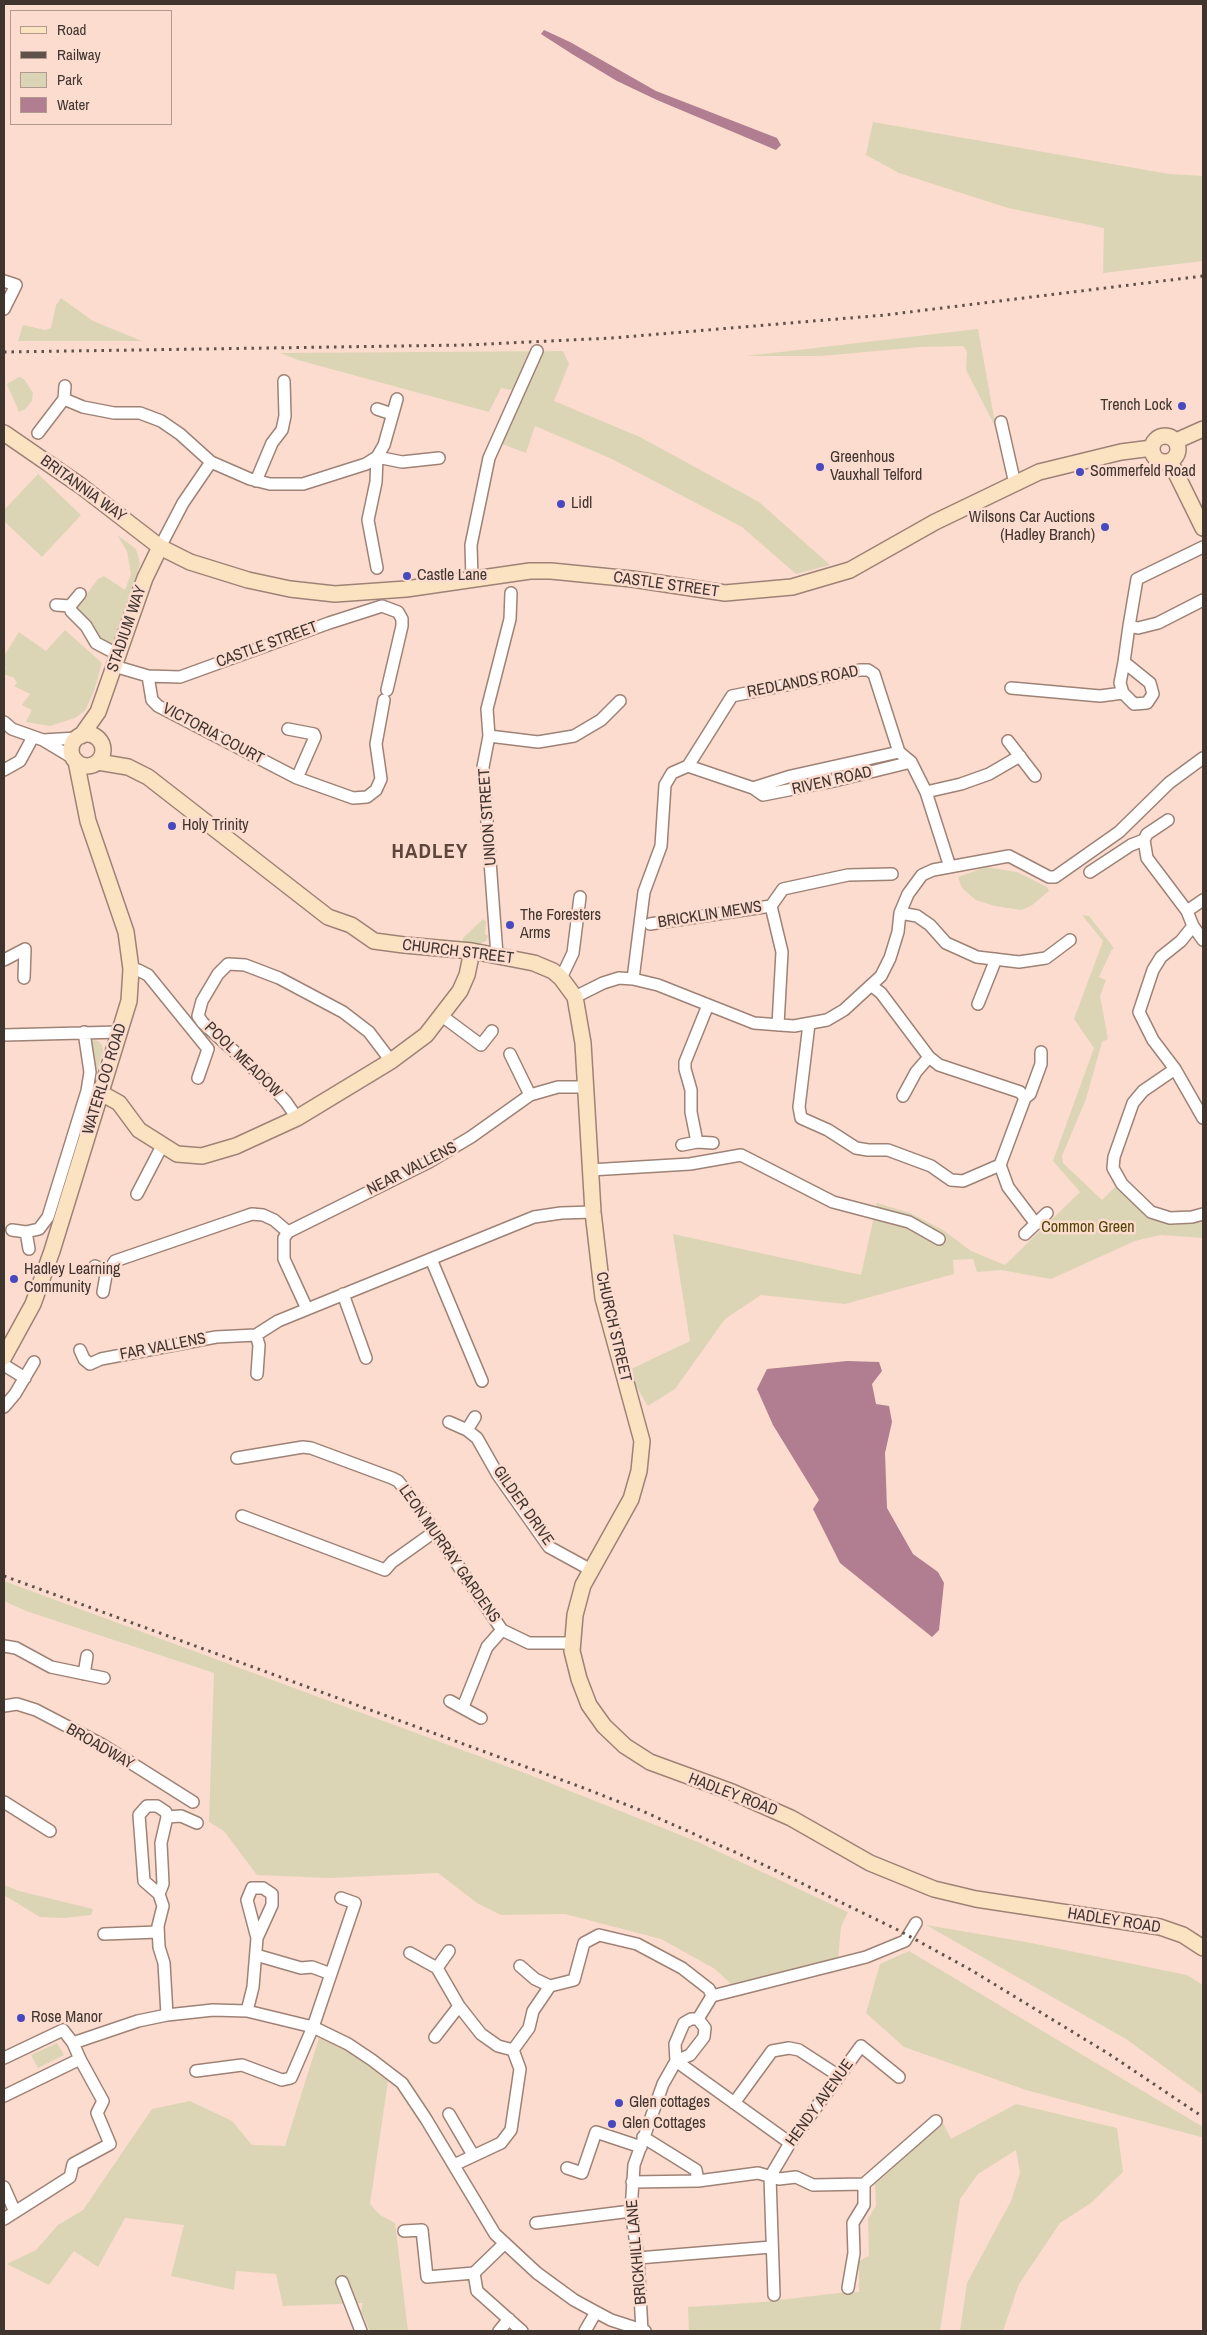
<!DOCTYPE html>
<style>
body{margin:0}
#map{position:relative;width:1207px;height:2335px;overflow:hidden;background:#fbdccf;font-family:"Archivo Narrow",sans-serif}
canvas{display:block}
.frame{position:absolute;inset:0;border:5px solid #40342f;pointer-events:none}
.legend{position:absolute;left:10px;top:10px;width:162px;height:115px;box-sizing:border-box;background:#fbdccf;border:1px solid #b0998f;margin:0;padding:6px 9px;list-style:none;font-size:15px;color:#40342f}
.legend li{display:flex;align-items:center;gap:10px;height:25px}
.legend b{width:25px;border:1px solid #b0998f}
</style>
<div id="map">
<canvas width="1207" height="2335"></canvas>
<div class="frame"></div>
<ul class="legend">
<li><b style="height:6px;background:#fbe3c1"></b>Road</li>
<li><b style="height:6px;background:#61514b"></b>Railway</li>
<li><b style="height:14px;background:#dcd5b5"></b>Park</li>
<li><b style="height:14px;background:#b07d91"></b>Water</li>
</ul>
</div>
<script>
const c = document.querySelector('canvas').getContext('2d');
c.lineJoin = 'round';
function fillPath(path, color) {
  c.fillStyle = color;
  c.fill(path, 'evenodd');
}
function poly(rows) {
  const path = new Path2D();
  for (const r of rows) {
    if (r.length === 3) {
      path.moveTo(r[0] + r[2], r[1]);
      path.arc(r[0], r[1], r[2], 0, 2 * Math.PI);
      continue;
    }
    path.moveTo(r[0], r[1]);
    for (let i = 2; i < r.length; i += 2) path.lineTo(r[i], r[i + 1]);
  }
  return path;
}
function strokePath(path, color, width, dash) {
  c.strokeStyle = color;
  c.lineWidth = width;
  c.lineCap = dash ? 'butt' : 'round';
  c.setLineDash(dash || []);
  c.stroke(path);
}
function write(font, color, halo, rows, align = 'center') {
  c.font = font + ' "Archivo Narrow",sans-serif';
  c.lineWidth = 5;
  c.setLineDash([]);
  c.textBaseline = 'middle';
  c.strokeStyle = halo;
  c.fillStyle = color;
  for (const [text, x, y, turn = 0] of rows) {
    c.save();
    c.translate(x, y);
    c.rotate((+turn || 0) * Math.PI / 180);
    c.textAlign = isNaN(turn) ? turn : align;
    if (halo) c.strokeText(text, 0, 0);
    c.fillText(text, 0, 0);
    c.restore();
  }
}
fillPath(poly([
 [873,122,1169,174,1203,176,1203,261,1103,273,1104,228,1008,208,899,173,866,155],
 [61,298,93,321,142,341,18,341,23,325,45,330,51,328,56,305],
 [978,329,996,428,966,370,967,351,963,346,921,347,821,356,746,356],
 [563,351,569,364,554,401,640,437,759,502,830,565,796,574,742,527,612,459,535,426,526,453,502,444,523,392,501,388,489,412,298,360,280,353],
 [19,377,24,379,33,393,32,401,25,409,19,412,7,384],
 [38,474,81,515,42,557,4,521,4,510],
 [117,535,136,549,140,563,116,640,110,645,103,644,77,611,79,604,98,579,104,576,125,590,131,574,127,551],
 [65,630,102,663,94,691,85,711,75,718,50,726,26,722,32,710,22,705,30,694,14,686,17,683,14,678,4,674,6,667,4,666,4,656,19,632,46,651],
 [986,867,1017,872,1047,887,1049,891,1031,906,1021,910,995,906,976,900,962,888,958,877],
 [1082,915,1089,916,1114,948,1111,951,1099,977,1106,980,1100,996,1108,1039,1102,1042,1086,1099,1062,1156,1063,1163,1102,1200,1116,1186,1146,1216,1160,1221,1183,1223,1198,1222,1203,1219,1203,1238,1160,1235,1135,1241,1051,1279,1001,1270,977,1272,973,1259,953,1260,954,1274,845,1304,761,1295,725,1319,675,1389,648,1406,627,1371,690,1341,673,1234,861,1275,877,1203,910,1213,943,1230,971,1251,1005,1265,1080,1192,1053,1161,1094,1048,1074,1019,1103,941],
 [483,919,486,922,485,934,488,936,486,941,477,945,462,943,463,938],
 [94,1040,98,1041,102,1045,103,1051,97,1070,94,1070,92,1041],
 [4,1581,530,1775,698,1842,848,1912,841,1927,838,1960,732,1985,715,1969,661,1939,565,1914,501,1915,477,1903,438,1873,329,1878,257,1875,224,1831,209,1822,214,1673,26,1611,4,1601],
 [4,1885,19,1891,93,1909,91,1915,64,1918,40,1917,4,1895],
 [926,1925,1026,1942,1187,1975,1203,1985,1203,2095,1126,2039],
 [909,1951,1203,2127,1203,2136,1201,2137,1026,2090,904,2047,866,2013,880,1964],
 [319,2038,349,2052,388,2081,370,2204,380,2215,395,2223,408,2331,370,2331,361,2311,363,2303,283,2306,276,2274,236,2271,234,2290,171,2276,184,2225,125,2218,98,2267,74,2251,49,2285,7,2264,36,2250,58,2225,83,2210,152,2109,190,2101,232,2121,252,2145,285,2146],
 [57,2043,64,2055,38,2068,31,2055],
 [1016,2104,1117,2128,1123,2172,1091,2203,1060,2223,1019,2284,1003,2331,960,2331,967,2283,1011,2201,1020,2173,1016,2150,978,2174,960,2199,940,2331,689,2331,688,2307,763,2302,838,2293,859,2292,859,2261,869,2256,868,2219,876,2206,875,2184,943,2123,951,2139]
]), '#dcd5b5');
fillPath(poly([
 [544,30,570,42,656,91,777,138,781,145,776,150,657,100,617,81,572,54,541,34],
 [847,1361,879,1362,882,1371,872,1384,876,1404,889,1406,892,1422,885,1453,887,1508,913,1554,938,1572,944,1583,939,1630,932,1637,840,1563,813,1509,819,1500,773,1425,757,1389,767,1369]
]), '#b07d91');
const street = poly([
 [4,281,16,285,4,309],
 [64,399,83,407,114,413,140,413,161,421,180,434,211,462,250,479,270,484,303,484,366,464,377,457,384,445,397,399],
 [377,409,392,414],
 [1001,422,1015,484],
 [38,433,64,399,65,386],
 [256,481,272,443,282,430,285,416,284,381],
 [160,547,183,503,211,462],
 [1203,547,1137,579,1129,626,1138,628,1158,623,1203,600],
 [377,568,368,520,376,482,377,457,402,462,439,458],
 [472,579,471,545,489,458,537,351],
 [80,594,70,606,71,611,86,626,96,643,119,655],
 [56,605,70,606],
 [1124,662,1120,683,1123,693,1134,704,1147,703,1153,694,1150,683,1124,662,1129,626],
 [114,666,148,676,180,677,329,623,382,606,398,612,402,619,402,626,387,690],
 [148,676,152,700,158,706,297,778],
 [1011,688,1100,696,1123,693],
 [4,722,12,729,43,740,77,738],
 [288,729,314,734,315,737,297,778,353,798,367,797,376,790,381,779,376,744,384,700],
 [489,736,538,742,574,736,601,720,620,701],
 [43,740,73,758],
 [1008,741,1035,776],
 [688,766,753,788,791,776,899,752],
 [4,770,20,761,33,737],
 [753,788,763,795,834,781,911,762],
 [926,792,961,784,989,774,1020,756],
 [1168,820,1147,834,1144,840,1147,858,1187,911,1193,926,1203,940],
 [1090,872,1131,845,1144,840],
 [1187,911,1203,900],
 [900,913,917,916,930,925,946,943,977,957,1019,962,1046,958,1070,940],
 [650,924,771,906],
 [1193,926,1181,941,1161,957,1153,970,1139,1012,1153,1040,1175,1069,1203,1118],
 [497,955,483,767,489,736,487,709,510,619,511,593],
 [4,960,25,949,24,978],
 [131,969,138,970,148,975,208,1049,198,1078],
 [561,978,573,953,580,897],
 [633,979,644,892,661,846,665,785,672,773,688,766,732,696,860,670,868,670,874,674,899,752,911,762,926,792,950,867],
 [872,986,881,993,929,1057,939,1065,1020,1092,1025,1098,1000,1165,1008,1187,1036,1224],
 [575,997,603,983,619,978,633,979,658,985,754,1023,794,1026,827,1020,844,1010,881,976,890,958,898,932,900,913,908,894,922,875,933,870,1009,856,1049,877,1055,877,1119,832,1169,783,1203,758],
 [978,1004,996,959],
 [708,1005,685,1062,685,1069,691,1090,691,1112,697,1142,713,1143],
 [442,1016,481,1045,492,1031],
 [809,1024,799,1107,801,1118,828,1130,856,1148,868,1150,888,1150,931,1166,951,1180,963,1181,1000,1165],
 [778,1025,782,952,771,906,783,889,848,875,892,874],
 [4,1035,120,1032],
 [510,1054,530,1095],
 [1175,1069,1143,1091,1133,1103,1114,1157,1113,1168,1122,1184,1151,1212,1170,1218,1192,1217,1203,1214],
 [903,1096,916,1072,929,1057],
 [1025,1098,1030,1094,1041,1064,1041,1052],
 [297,1118,286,1102,267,1081,203,1023,198,1016,202,1001,218,974,228,964,245,965,279,978,343,1012,369,1032,391,1061],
 [682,1145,697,1142],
 [590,1170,690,1164,741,1155,833,1202,909,1222,939,1239],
 [137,1194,162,1146],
 [12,1230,26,1232,39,1229,48,1217,87,1091,90,1072,84,1032],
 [26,1232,29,1249],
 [1025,1234,1047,1213],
 [431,1259,482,1381],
 [95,1266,108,1272],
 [103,1292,106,1275,115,1261,243,1217,252,1214,263,1215,274,1220,288,1232],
 [343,1294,366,1358],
 [307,1309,284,1259,284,1238,288,1232,429,1162,471,1137,530,1095,558,1087,585,1087],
 [256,1335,259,1345,257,1374],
 [80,1350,84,1359,90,1364,101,1359,216,1337,256,1335,278,1321,534,1217,561,1213,593,1212],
 [4,1365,25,1378],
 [4,1407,15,1394,34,1362],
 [449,1422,467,1430,477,1438,498,1475,549,1547,591,1570],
 [467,1430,475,1417],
 [237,1458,303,1447,311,1448,392,1478,398,1481,414,1501,502,1630,529,1643,573,1643],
 [242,1516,385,1570,392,1562,434,1532],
 [4,1646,16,1648,51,1667,104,1678],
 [84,1674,87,1656],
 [450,1701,481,1718],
 [4,1706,17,1704,36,1710,101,1744,193,1802],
 [463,1707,487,1647,502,1630],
 [4,1802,50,1831],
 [167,1817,181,1816,197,1823],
 [159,1894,163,1884,161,1843,167,1817,166,1812,157,1806,147,1806,139,1815,144,1881,159,1894,163,1906,158,1926,159,1947,164,1963,167,2015],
 [104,1934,158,1932],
 [410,1953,437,1968,459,2006,481,2034,498,2046,513,2050,520,2069,511,2130,501,2143,454,2165],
 [256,1955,301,1968,312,1967,331,1974],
 [520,1966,535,1979,550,1986],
 [437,1968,449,1951],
 [247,2011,253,1987,257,1938,272,1905,272,1894,263,1888,252,1888,247,1900,257,1938],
 [698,2019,712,1996,866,1957,905,1941,916,1923],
 [435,2037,459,2006],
 [513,2050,529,2028,533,2011,550,1986,574,1980,584,1943,599,1935,637,1944,682,1968,709,1989,712,1996],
 [4,2058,63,2030,73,2043],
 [676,2061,790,2143],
 [196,2071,242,2065,282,2080,291,2078,313,2027,355,1903,341,1898],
 [4,2096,80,2059,73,2043,138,2021,167,2015,213,2010,247,2011,313,2027,348,2044,372,2060,402,2083,426,2119,495,2234,537,2273,574,2300,596,2312,611,2320,645,2331],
 [734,2103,772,2051,789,2048,799,2050,839,2076],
 [449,2114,473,2155],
 [643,2137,696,2170,698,2181],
 [567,2168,582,2173,596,2132,641,2147],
 [770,2177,790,2143,861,2046,899,2077],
 [770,2177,774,2295],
 [632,2182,698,2181,758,2173,779,2179,796,2177,813,2185,864,2184,936,2121],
 [4,2187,15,2212],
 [4,2219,70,2177,73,2164,110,2144,97,2113,103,2101,80,2059],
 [536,2223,631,2211],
 [404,2231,422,2230,427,2277,474,2273],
 [505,2243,474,2273,477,2291,522,2331],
 [638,2258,771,2247],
 [342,2282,361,2331],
 [848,2288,854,2253,853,2223,864,2205,864,2184],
 [499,2331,509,2319],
 [585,2331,596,2312],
 [642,2331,638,2258,631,2211,634,2165,663,2084,676,2061,675,2044,684,2023,691,2019,698,2019,705,2028,704,2037,690,2055,676,2061]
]);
const secondary = poly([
 [4,433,81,486,160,547,190,562,248,580,290,589,335,594,406,589,530,571,551,571,632,579,725,593,792,587,850,570,935,522,1039,472,1121,452,1152,448],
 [1165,449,13],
 [1176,441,1203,429],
 [1170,461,1203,528],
 [87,750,16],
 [81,736,98,712,145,578,160,547],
 [98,762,128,767,148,777,328,917,351,925,374,941,404,945,472,951,534,963,553,971,561,978,575,997,583,1043,593,1212,603,1298,642,1441,639,1471,631,1499,583,1585,575,1615,572,1651,579,1679,589,1705,604,1726,625,1746,650,1762,732,1792,791,1818,870,1863,934,1889,976,1899,1160,1927,1183,1935,1203,1948],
 [101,1093,119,1103,139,1130,177,1154,202,1156,236,1146,297,1118,391,1061,426,1035,460,991,467,975,472,951],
 [4,1357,33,1304,52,1251,129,1001,131,969,126,932,88,821,76,761]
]);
strokePath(street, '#9e8276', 14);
strokePath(secondary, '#9e8276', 18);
strokePath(street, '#fff', 11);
strokePath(secondary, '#fbe3c1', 15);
strokePath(poly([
 [4,352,466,345,612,338,885,315,1203,276],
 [4,1576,581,1787,640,1810,764,1865,898,1930,971,1970,1109,2054,1203,2117]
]), '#61514b', 3, [2.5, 5]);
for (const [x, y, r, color] of [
 [1182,406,5,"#4849bf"],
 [820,467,5,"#4849bf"],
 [1080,472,5,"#4849bf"],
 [561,504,5,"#4849bf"],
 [1105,527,5,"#4849bf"],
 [407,576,5,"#4849bf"],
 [172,826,5,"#4849bf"],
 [510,925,5,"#4849bf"],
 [14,1279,5,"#4849bf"],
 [21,2018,5,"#4849bf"],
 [619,2103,5,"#4849bf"],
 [612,2124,5,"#4849bf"]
]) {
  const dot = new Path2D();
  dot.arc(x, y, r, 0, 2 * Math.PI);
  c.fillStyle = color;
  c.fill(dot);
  strokePath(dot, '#fbdccf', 2);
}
write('16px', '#40342f', '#fbdccf', [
 ["Trench Lock",1172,406,"right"],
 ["Greenhous",830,458],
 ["Vauxhall Telford",830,476],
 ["Sommerfeld Road",1090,472],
 ["Lidl",571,504],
 ["Wilsons Car Auctions",1095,518,"right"],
 ["(Hadley Branch)",1095,536,"right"],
 ["Castle Lane",417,576],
 ["Holy Trinity",182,826],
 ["The Foresters",520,916],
 ["Arms",520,934],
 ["Hadley Learning",24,1270],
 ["Community",24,1288],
 ["Rose Manor",31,2018],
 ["Glen cottages",629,2103],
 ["Glen Cottages",622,2124]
], 'left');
write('16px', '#40342f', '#fbdccf', [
 ["BRITANNIA WAY",83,489,36],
 ["CASTLE STREET",666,585,8],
 ["STADIUM WAY",127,629,-71],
 ["CASTLE STREET",267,645,-20],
 ["REDLANDS ROAD",803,682,-11],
 ["VICTORIA COURT",213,734,28],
 ["RIVEN ROAD",832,781,-13],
 ["UNION STREET",488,817,-94],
 ["BRICKLIN MEWS",710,915,-9],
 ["CHURCH STREET",458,952,7],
 ["POOL MEADOW",243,1060,44],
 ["WATERLOO ROAD",105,1079,-73],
 ["NEAR VALLENS",412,1169,-27],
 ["CHURCH STREET",613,1327,77],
 ["FAR VALLENS",163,1347,-11],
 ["GILDER DRIVE",523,1506,55],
 ["LEON MURRAY GARDENS",449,1554,55],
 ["BROADWAY",100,1747,30],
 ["HADLEY ROAD",733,1795,21],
 ["HADLEY ROAD",1114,1921,9],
 ["HENDY AVENUE",820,2103,-54],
 ["BRICKHILL LANE",637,2252,-95]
]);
write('16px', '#514402', '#fbdccf', [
 ["Common Green",1088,1228]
]);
c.letterSpacing = '1px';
write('bold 21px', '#5f463b', '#fbdccf', [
 ["HADLEY",430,852]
]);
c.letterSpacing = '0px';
</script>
